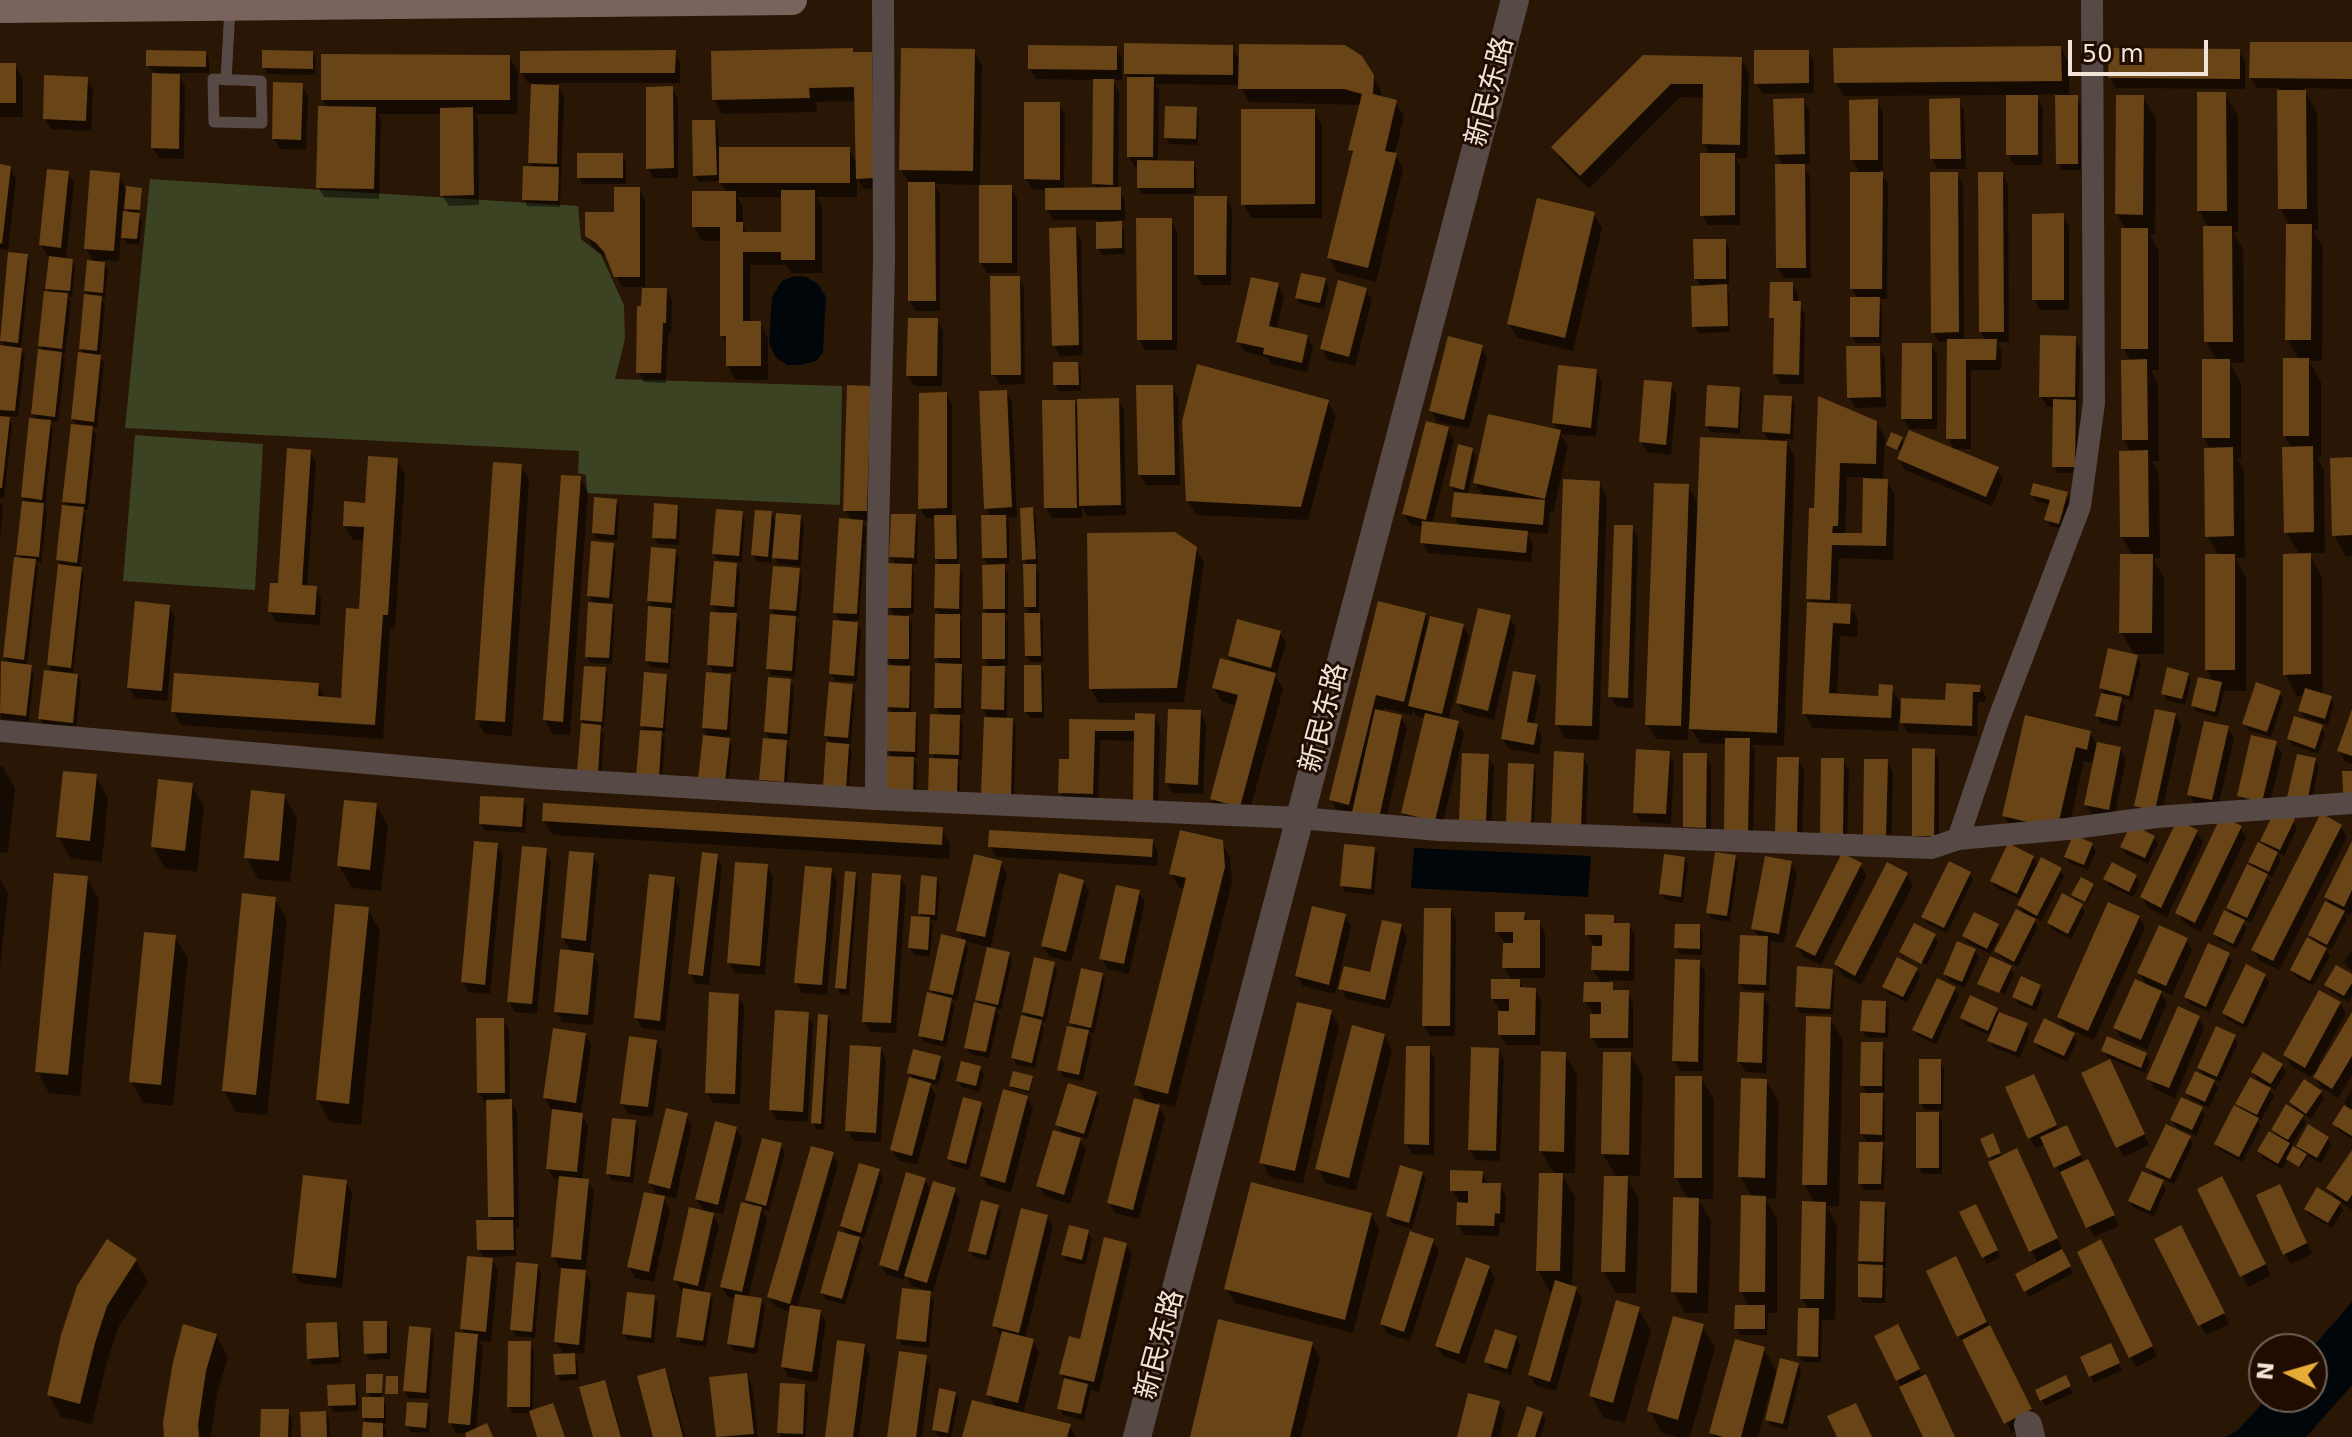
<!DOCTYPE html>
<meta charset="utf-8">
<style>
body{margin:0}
#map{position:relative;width:2352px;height:1437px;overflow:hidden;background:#2a1604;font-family:"DejaVu Sans",sans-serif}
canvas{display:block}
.north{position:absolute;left:2248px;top:1333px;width:80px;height:80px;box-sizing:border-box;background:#200c00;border:2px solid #746256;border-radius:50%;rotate:275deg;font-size:22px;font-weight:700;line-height:32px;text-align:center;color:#f1e3d7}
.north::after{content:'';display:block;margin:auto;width:28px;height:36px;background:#e7ac37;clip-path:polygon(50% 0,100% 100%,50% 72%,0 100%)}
.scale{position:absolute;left:2068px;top:40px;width:140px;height:36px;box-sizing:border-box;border:4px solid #f1e3d7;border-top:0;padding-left:10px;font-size:24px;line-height:28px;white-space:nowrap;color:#f1e3d7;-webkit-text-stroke:6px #200c00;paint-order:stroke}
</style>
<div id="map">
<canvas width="2352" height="1437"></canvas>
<div class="north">N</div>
<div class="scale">50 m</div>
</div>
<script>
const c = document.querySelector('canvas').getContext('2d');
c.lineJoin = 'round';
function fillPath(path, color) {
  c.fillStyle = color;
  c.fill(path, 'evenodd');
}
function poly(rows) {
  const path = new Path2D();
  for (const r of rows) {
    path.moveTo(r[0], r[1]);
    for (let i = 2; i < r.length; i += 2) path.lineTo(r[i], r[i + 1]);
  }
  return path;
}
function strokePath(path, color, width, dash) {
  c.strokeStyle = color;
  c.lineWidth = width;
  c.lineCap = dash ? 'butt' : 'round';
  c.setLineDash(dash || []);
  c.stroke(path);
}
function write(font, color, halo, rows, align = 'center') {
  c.font = font + ' "DejaVu Sans","Noto Sans SC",sans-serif';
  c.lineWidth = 6;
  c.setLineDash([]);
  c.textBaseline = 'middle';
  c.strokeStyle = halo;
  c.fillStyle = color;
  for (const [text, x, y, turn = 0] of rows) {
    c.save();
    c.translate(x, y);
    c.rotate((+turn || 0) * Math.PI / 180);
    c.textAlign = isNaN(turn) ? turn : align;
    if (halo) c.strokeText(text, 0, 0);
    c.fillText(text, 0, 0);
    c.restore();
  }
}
fillPath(poly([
 [150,179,578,206,581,239,601,255,624,305,625,339,615,379,842,386,840,505,587,493,586,475,578,473,579,451,125,428],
 [135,435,263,444,255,590,123,581]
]), '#3c4322');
fillPath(poly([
 [794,276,806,277,818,284,826,297,823,353,816,361,801,365,788,365,776,358,769,343,772,297,782,281],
 [1414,848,1591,856,1588,897,1411,888],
 [2352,1302,2352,1385,2306,1437,2226,1437,2238,1430,2268,1397,2312,1397,2311,1349]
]), '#00060a');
fillPath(poly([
 [2352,44,2352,89,2303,88,2317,113,2318,230,2313,230,2323,247,2322,361,2309,361,2321,382,2321,457,2317,457,2324,470,2325,553,2309,553,2322,577,2323,695,2330,698,2334,704,2328,725,2304,717,2300,710,2304,696,2297,696,2285,674,2300,555,2286,532,2292,449,2284,435,2299,360,2287,339,2290,226,2280,208,2279,88,2257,88,2251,78],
 [1232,47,1241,62,1373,76,1381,91,1381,98,1395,102,1404,116,1395,153,1403,169,1376,282,1337,272,1329,258,1354,156,1350,150,1361,105,1249,102,1240,85,1155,84,1159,90,1158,162,1193,163,1197,169,1196,194,1142,194,1139,187,1139,167,1135,167,1129,157,1129,80,1126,73],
 [1116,48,1122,58,1122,80,1112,80,1119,92,1118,189,1125,200,1125,220,1118,220,1124,230,1125,254,1102,255,1098,248,1098,220,1053,220,1047,210,1047,190,1032,189,1026,179,1059,104,1065,115,1064,190,1097,190,1094,184,1095,80,1036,79,1030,69],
 [2060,48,2069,62,2069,97,2076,97,2080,104,2081,170,2062,170,2058,163,2057,94,2035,95,2043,108,2042,165,2014,165,2008,154,2008,95,1844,96,1836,82],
 [974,51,982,65,980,185,934,184,940,194,940,311,916,311,910,301,909,184,901,169],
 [2239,51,2245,62,2245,89,2116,88,2110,78],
 [674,52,680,62,680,83,556,83,564,97,560,207,527,206,524,199,533,168,530,163,533,83,528,83,522,73],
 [1808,52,1814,62,1814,93,1762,94,1756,83],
 [205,53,209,60,209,73,177,73,185,86,184,159,159,158,153,148,154,72,148,66],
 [312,53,316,60,315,75,267,74,264,68],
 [853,54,871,54,877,64,879,188,864,189,857,178,857,197,816,197,822,206,822,273,791,273,786,265,750,265,750,323,760,323,768,338,768,380,736,380,728,366,728,346,722,335,722,241,702,241,694,226,727,193,720,181,699,182,695,175,714,122,718,128,719,149,849,149,857,163,856,101,816,102,817,112,722,114,714,99],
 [737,197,783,197,783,234,747,234,743,227,743,207],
 [509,57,518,71,517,114,475,114,478,120,479,205,449,206,442,195,442,114,378,114,381,120,379,199,324,197,318,187,328,108,323,100],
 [1644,57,1741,59,1749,73,1747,158,1736,158,1740,165,1740,225,1708,225,1702,215,1710,155,1704,143,1705,98,1680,97,1589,189,1562,162,1554,148],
 [0,65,15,65,23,80,23,117,0,117],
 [87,79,93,89,91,131,51,129,45,119],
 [301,85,308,95,306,150,280,149,274,139],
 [672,88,678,99,678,178,654,178,648,168],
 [2225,94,2238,116,2238,232,2233,232,2243,249,2244,363,2230,363,2241,383,2241,459,2237,459,2244,471,2245,557,2235,558,2246,577,2246,691,2224,691,2218,717,2197,712,2193,706,2214,683,2207,670,2219,556,2207,536,2211,450,2204,438,2217,361,2206,341,2209,228,2199,210],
 [2143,97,2156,119,2155,235,2150,235,2159,251,2159,370,2151,370,2158,383,2159,461,2152,461,2159,474,2160,558,2153,558,2164,578,2164,654,2135,654,2141,664,2132,701,2120,698,2125,706,2120,727,2101,723,2098,716,2105,696,2101,688,2136,657,2121,632,2133,556,2122,537,2131,452,2124,440,2131,361,2123,348,2126,230,2117,214],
 [1803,100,1809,110,1810,164,1803,165,1810,176,1811,278,1784,278,1778,268,1783,166,1777,155],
 [1958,100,1964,111,1966,169,1938,169,1932,159],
 [1877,102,1883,112,1883,170,1879,170,1888,184,1887,299,1878,299,1882,306,1882,343,1856,343,1852,336,1858,299,1852,288,1860,174,1852,160],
 [1195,109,1199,115,1198,145,1169,144,1166,138],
 [1313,111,1322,125,1322,218,1252,218,1243,204],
 [622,155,626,162,626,184,583,184,579,177],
 [0,166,10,167,16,178,8,250,0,249],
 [68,173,74,183,66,260,72,260,75,267,72,297,68,297,71,302,65,354,62,354,65,360,58,422,49,421,53,429,45,508,47,512,41,563,35,562,38,567,27,666,31,667,34,673,29,722,1,719,0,685,2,664,10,664,5,657,21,559,18,554,26,503,23,497,37,421,33,413,43,351,40,345,50,293,47,288,51,256,47,255,41,245],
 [1957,174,1963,185,1964,341,1986,341,1981,332,2002,174,2008,184,2009,342,1996,342,2002,352,2001,370,1971,370,1971,449,1954,449,1948,438,1949,342,1939,342,1933,332],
 [119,175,125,188,140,190,142,192,140,212,137,211,142,221,140,245,127,244,121,234,119,261,102,260,108,270,105,299,101,298,105,304,100,357,104,363,97,428,92,427,96,435,88,510,83,510,86,515,80,569,84,575,73,675,77,676,81,682,76,729,44,726,40,719,54,673,49,665,62,567,58,560,68,507,64,502,77,426,73,419,84,355,81,349,89,296,86,291,94,263,86,249],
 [124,204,130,214,123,213],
 [1011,187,1017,198,1017,273,987,273,981,263],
 [639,189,645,199,645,290,666,290,672,300,671,333,668,333,666,383,644,382,638,372,644,287,622,287,609,259,593,247,587,236,616,214],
 [1226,198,1232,209,1231,285,1202,285,1196,275],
 [1594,214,1602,228,1573,351,1518,338,1509,324],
 [2063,215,2069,226,2069,310,2040,310,2034,299],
 [1171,220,1177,231,1177,350,1145,350,1139,339],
 [1075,229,1081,240,1083,355,1060,356,1054,345],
 [1725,241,1729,247,1729,285,1725,285,1729,293,1730,332,1698,333,1694,326,1701,287,1696,278],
 [26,255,30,262,21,350,25,356,18,417,7,416,12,425,4,499,0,498,0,347,5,348,1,340],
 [1018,278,1024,288,1025,384,1000,385,993,374],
 [1325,280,1329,287,1324,309,1301,304,1297,297],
 [1792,284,1798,295,1798,303,1805,314,1804,384,1781,384,1775,374,1776,325,1771,317],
 [1278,285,1284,296,1276,330,1307,337,1313,347,1307,372,1271,364,1267,357,1245,352,1238,342],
 [1366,290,1372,300,1355,366,1328,360,1322,349],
 [937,320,943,331,942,386,914,386,908,375],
 [2074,338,2080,348,2077,473,2058,473,2054,466,2055,407,2047,407,2041,396],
 [1931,345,1937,355,1937,429,1909,429,1903,418],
 [1481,347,1487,357,1469,429,1437,422,1431,411],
 [1879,348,1885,358,1886,407,1855,408,1849,397],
 [1077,364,1081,370,1081,391,1059,391,1055,385],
 [1596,371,1602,382,1596,437,1560,434,1568,446,1553,513,1550,512,1548,534,1526,532,1533,544,1531,562,1428,553,1422,542,1423,527,1410,524,1404,513,1448,429,1454,439,1432,524,1460,527,1454,516,1455,494,1451,486,1472,450,1476,456,1468,495,1483,496,1475,483,1559,432,1554,423],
 [1670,384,1677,395,1671,455,1647,452,1641,442],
 [1172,387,1178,397,1180,485,1146,485,1140,475],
 [870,388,872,521,861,521,866,528,859,620,855,620,861,630,857,682,835,681,831,674,841,623,835,612,852,521,845,510],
 [1739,389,1742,396,1740,434,1710,432,1707,425],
 [1006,392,1012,403,1017,517,1006,518,1009,523,1009,564,1002,564,1008,573,1008,615,1004,615,1008,622,1008,665,1002,665,1007,675,1007,719,1012,720,1016,726,1014,801,987,800,989,719,983,709,990,668,984,658,988,615,985,609,989,567,984,558,991,517,986,508],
 [946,394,952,405,952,517,955,517,959,523,959,567,963,573,962,615,958,615,962,623,962,664,959,664,964,672,964,714,957,714,963,724,962,761,957,761,960,767,960,801,932,753,942,717,936,707,941,665,936,657,941,616,936,608,941,566,937,558,936,518,926,518,920,508],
 [1791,398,1795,405,1793,439,1784,439,1795,457,1784,746,1752,745,1755,750,1753,841,1732,841,1727,744,1700,743,1688,724,1688,740,1656,739,1648,725,1688,486,1699,506,1770,442,1764,432],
 [1820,399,1876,422,1885,437,1883,481,1887,481,1895,495,1893,560,1839,558,1837,605,1850,606,1858,620,1857,637,1840,636,1837,696,1880,698,1891,687,1902,706,1947,702,1980,686,1986,697,1985,702,1978,702,1977,736,1908,733,1899,718,1898,731,1813,728,1804,713,1812,604,1808,598,1816,510],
 [1847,477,1865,477,1864,536,1845,535],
 [1118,400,1124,411,1126,515,1087,516,1082,507,1082,518,1052,518,1046,508,1074,402,1079,410],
 [1328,402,1336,416,1308,520,1197,515,1188,501],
 [1902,439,1905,445,1997,469,2003,479,1992,506,1905,470,1899,459,1902,452,1888,444],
 [310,452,316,462,307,587,315,588,321,598,320,625,276,622,270,611,279,585],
 [2352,459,2352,556,2346,557,2334,535],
 [397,460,405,474,395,629,390,628,383,739,181,725,173,711,318,685,326,699,342,700,360,611,365,541,353,540,345,526,367,505],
 [521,466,529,480,512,736,485,734,477,720],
 [580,478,588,492,570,735,553,734,545,720],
 [1599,483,1607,497,1599,740,1565,739,1557,724],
 [2066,494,2070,501,2062,529,2050,526,2047,520,2051,505,2036,501,2032,495],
 [616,501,619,507,617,541,597,539,594,533],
 [0,502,3,507,0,541],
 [677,507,680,513,679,545,658,544,654,537],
 [1032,509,1036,515,1038,565,1034,565,1039,573,1039,615,1043,621,1043,662,1030,662,1027,656,1030,615,1026,607,1028,566,1024,559],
 [741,513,745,520,742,562,718,560,714,553],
 [771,513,777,524,800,517,804,524,801,566,778,564,772,553,771,563,757,561,753,555],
 [915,516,918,523,917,564,910,564,914,572,914,614,906,614,912,624,911,665,907,665,912,674,911,714,915,714,918,721,917,758,913,758,917,765,916,800,888,751,893,714,889,707,893,668,888,659,895,617,889,607,896,565,891,557],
 [1632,527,1638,538,1633,708,1617,707,1610,696],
 [612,545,616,551,612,603,610,603,615,612,612,664,590,663,587,656,594,605,589,595],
 [1195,548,1204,563,1184,702,1099,703,1091,689],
 [675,550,679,557,675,609,669,608,674,616,670,669,650,667,647,661,654,609,649,600],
 [736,565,740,572,737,613,735,613,740,622,736,672,727,672,733,682,730,736,726,736,732,746,728,787,704,728,715,675,709,664,718,614,712,605],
 [799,570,802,577,799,617,794,616,799,625,795,677,771,675,768,669,776,617,771,608],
 [1379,604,1425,615,1430,624,1463,626,1469,636,1448,721,1458,723,1464,734,1441,830,1409,823,1403,812,1425,718,1416,716,1413,710,1412,715,1384,708,1383,713,1401,717,1407,728,1384,827,1339,814,1331,800],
 [169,606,175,617,167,701,135,698,129,687],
 [1509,617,1516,628,1494,720,1464,713,1458,702],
 [1280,633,1286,643,1276,677,1283,689,1247,821,1220,813,1212,799,1237,706,1222,702,1214,688,1234,664,1230,656],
 [1040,667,1044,673,1044,718,1030,718,1026,712],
 [605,669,608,676,604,728,600,727,604,734,601,780,582,720],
 [2188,674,2191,681,2185,705,2167,700,2163,694],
 [665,676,669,682,665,734,661,733,665,740,662,783,642,726],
 [1535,677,1541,687,1534,725,1536,725,1542,736,1539,754,1509,749,1503,739],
 [790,681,794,687,790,740,785,740,790,749,787,788,765,786,761,780,771,741,766,732],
 [851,686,855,693,851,744,847,743,852,752,848,795,832,745,826,736],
 [2279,692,2283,699,2271,737,2248,730,2244,723],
 [1200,712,1206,723,1203,794,1173,793,1167,783],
 [2352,714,2352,764,2345,761,2339,751],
 [2175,715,2181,725,2160,820,2142,816,2136,806],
 [1154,716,1160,726,1158,812,1135,801,1136,741,1100,740,1098,804,1066,803,1060,793,1071,761,1071,721,1137,722],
 [2321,727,2325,734,2318,754,2293,745,2289,739],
 [2228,728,2234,739,2217,810,2195,805,2189,794],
 [2090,732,2096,744,2120,748,2126,759,2114,819,2092,815,2086,804,2094,763,2084,761,2067,835,2012,830,2004,815],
 [2275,743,2282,753,2268,811,2245,806,2239,795],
 [1933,750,1939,761,1939,846,1920,846,1914,835],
 [1668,753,1674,763,1671,824,1641,822,1635,812],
 [1582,755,1588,765,1586,837,1553,825],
 [1705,755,1711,765,1711,837,1692,837,1686,827],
 [1487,756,1494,766,1491,831,1467,830],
 [1798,759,1804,770,1802,843,1783,842],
 [1843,760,1849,770,1847,844,1828,844],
 [2315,760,2319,766,2310,807,2293,804],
 [1887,761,1893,772,1891,847,1871,847],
 [0,766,3,767,15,788,8,853,0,852],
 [1533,766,1536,772,1534,829,1512,828],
 [96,776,108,798,102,862,71,858,58,837],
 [191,785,204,807,197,872,165,868,153,847],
 [284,796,297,818,290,882,258,879,246,857],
 [523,800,527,807,525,833,484,830,481,823],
 [376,805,388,826,381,891,352,888,339,866],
 [544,821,942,829,950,844,949,859,553,835],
 [2293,821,2297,828,2284,856,2276,852,2281,860,2272,877,2265,873,2270,882,2251,923,2242,919,2247,928,2237,949,2219,940,2215,934,2233,917,2228,908,2256,871,2250,861,2267,848,2262,841],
 [2341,826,2347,837,2279,970,2259,960,2253,950],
 [2240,827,2246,838,2201,932,2184,923,2178,913],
 [2197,832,2203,842,2167,917,2148,908,2142,897],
 [2154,837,2158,844,2148,864,2126,854,2123,847],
 [1152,841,1158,852,1157,866,996,857,990,846],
 [1221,842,1230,857,1232,882,1175,1107,1156,1102,1165,1117,1139,1219,1115,1213,1109,1203,1147,1104,1136,1085,1185,889,1180,888,1171,874],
 [497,845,503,856,490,994,469,992,463,982],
 [2092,845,2096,851,2088,870,2070,863,2066,857],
 [2352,846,2352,911,2350,916,2344,913,2347,919,2331,950,2325,947,2330,956,2313,986,2296,977,2292,970,2315,943,2310,935,2332,907,2326,897],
 [1374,848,1378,855,1374,895,1345,892,1342,886],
 [545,850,551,861,537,1014,515,1012,509,1001],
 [593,855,599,865,590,954,593,955,599,965,593,1025,562,1022,556,1012,572,953,563,938],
 [716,856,722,866,709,985,696,984,690,973],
 [1735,856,1738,863,1730,922,1712,919,1708,912],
 [2033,857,2039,867,2060,869,2064,876,2041,921,2032,916,2038,927,2018,967,2001,958,1997,951,2025,916,2019,905,2022,900,1996,888,1992,881],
 [1684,858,1688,865,1683,903,1665,900,1661,894],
 [1001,863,1007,873,990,950,1009,954,1012,960,1001,1010,995,1009,999,1015,989,1058,970,1054,966,1047,981,1006,977,999,989,947,964,941,958,930],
 [1791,863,1797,873,1784,943,1769,941,1771,945,1769,991,1744,990,1740,983,1759,938,1753,928],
 [1860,865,1867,875,1821,965,1803,956,1797,946],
 [767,866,773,877,765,975,735,973,729,963],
 [831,870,837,881,827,995,802,993,796,982],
 [855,874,858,881,849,995,840,994,837,987],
 [1970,874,1973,880,1947,933,1927,923,1923,917],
 [1907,875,1913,885,1861,985,1842,975,1836,964],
 [2136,876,2140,883,2133,897,2109,886,2106,879],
 [900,877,906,888,896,1033,870,1032,864,1021],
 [87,878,99,900,80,1096,49,1093,37,1071],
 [936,878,940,885,937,921,930,920,933,925,930,956,914,955,910,948,923,919,920,913],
 [0,879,8,893,0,967],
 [674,879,680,889,665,1031,642,1028,636,1018],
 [1082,881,1089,892,1071,962,1049,956,1043,946],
 [2093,885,2094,888,2086,903,2078,899,2085,912,2071,939,2053,930,2049,923,2079,904,2073,895],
 [1139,892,1145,902,1129,974,1108,969,1102,959],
 [275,899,287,920,267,1115,236,1112,224,1091],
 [368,909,380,931,361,1125,330,1122,318,1100],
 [1450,910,1456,920,1455,1036,1430,1036,1424,1025],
 [1524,914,1528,922,1539,922,1545,933,1545,978,1517,978,1524,989,1535,990,1541,1000,1540,1045,1506,1045,1500,1034,1500,1009,1493,999,1512,981,1504,967,1505,942,1497,932],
 [1345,916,1351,926,1335,994,1303,986,1297,976],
 [1613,917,1617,925,1629,925,1635,935,1634,981,1609,980,1616,992,1627,992,1633,1003,1633,1048,1598,1048,1592,1037,1593,1012,1585,1002,1602,984,1593,970,1594,945,1587,934],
 [2139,918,2145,928,2094,1040,2070,1029,2077,1041,2067,1062,2039,1048,2035,1042,2068,1032,2059,1017],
 [1401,926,1407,937,1390,1009,1347,999,1341,989,1371,975],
 [1699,926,1703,933,1702,955,1680,954,1676,948],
 [1998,926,2001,932,1991,954,1968,943,1965,936],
 [1935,936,1938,942,1927,965,1904,952,1904,957,1901,952],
 [175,937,188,958,173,1106,143,1103,131,1081],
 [2186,940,2192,950,2172,995,2159,990,2167,1003,2147,1050,2121,1038,2115,1028,2147,986,2139,973],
 [964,942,968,948,957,1001,951,1000,955,1006,946,1047,924,1042,920,1036,934,996,931,989],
 [2352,950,2352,971,2344,962],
 [1975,951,1979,957,1965,988,1949,981,1945,974],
 [2229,955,2232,961,2210,1012,2190,1004,2186,997],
 [1699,962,1705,972,1703,1071,1680,1071,1674,1060],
 [1053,964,1057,970,1046,1022,1040,1021,1044,1028,1035,1068,1017,1065,1013,1058,1028,1019,1024,1012],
 [2010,967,2014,974,2005,994,1982,984,1982,988,1980,983],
 [1916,969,1920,976,1907,1003,1888,993,1884,987],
 [1831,970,1835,977,1833,1014,1800,1013,1797,1006],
 [1102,975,1105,981,1094,1034,1088,1032,1092,1039,1083,1081,1063,1077,1060,1070,1075,1029,1071,1023],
 [2265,975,2269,982,2246,1029,2228,1020,2224,1013],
 [2352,976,2352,995,2348,1002,2330,991,2327,985],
 [2040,986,2043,993,2036,1011,2018,1004,2015,997],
 [1955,989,1959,995,1936,1044,1918,1036,1914,1030],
 [1763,995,1769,1005,1766,1073,1746,1072,1739,1062],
 [738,996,744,1006,740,1104,713,1103,707,1093],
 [1885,1003,1889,1010,1888,1038,1866,1037,1862,1031],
 [2340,1003,2346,1014,2317,1067,2320,1069,2352,1016,2352,1075,2338,1098,2321,1087,2313,1074,2311,1077,2291,1066,2285,1055],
 [1997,1010,1999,1014,2026,1025,2030,1031,2020,1058,1993,1047,1990,1041,1991,1036,1966,1025,1962,1018],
 [1331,1012,1339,1026,1303,1184,1270,1177,1262,1162],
 [807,1014,813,1024,808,1122,777,1120,771,1109],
 [827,1016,831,1023,824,1130,817,1130,813,1123],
 [2198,1017,2204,1028,2175,1098,2155,1089,2149,1079],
 [1830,1019,1843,1040,1839,1206,1826,1206,1837,1225,1835,1320,1822,1320,1821,1362,1803,1362,1799,1356,1809,1310,1802,1298,1815,1203,1804,1184],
 [503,1020,509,1030,510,1100,517,1112,519,1227,516,1227,516,1256,483,1257,479,1250,493,1222,490,1217,488,1103,485,1103,479,1093],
 [585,1034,591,1045,581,1114,588,1125,582,1181,588,1181,594,1192,586,1269,583,1269,591,1282,584,1354,573,1353,577,1361,579,1380,561,1381,557,1374,564,1355,556,1342,563,1267,559,1267,553,1256,561,1180,554,1179,548,1169,554,1109,551,1109,545,1098],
 [1384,1035,1392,1050,1356,1191,1326,1183,1318,1169],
 [2234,1036,2238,1043,2220,1082,2212,1078,2218,1088,2209,1108,2191,1099,2187,1093,2205,1078,2199,1068],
 [656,1041,662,1052,653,1117,628,1114,622,1103],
 [1881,1044,1885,1051,1885,1092,1880,1092,1885,1101,1885,1141,1879,1140,1885,1151,1884,1190,1864,1190,1860,1183,1868,1144,1862,1134,1868,1095,1862,1085],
 [1429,1048,1435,1059,1434,1155,1412,1154,1406,1144],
 [880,1049,886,1059,881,1142,854,1141,848,1131],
 [1498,1050,1504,1060,1500,1161,1476,1160,1470,1150],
 [2103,1051,2146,1055,2150,1061,2145,1073,2107,1057],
 [1565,1054,1577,1075,1575,1173,1561,1173,1575,1197,1572,1287,1576,1289,1582,1299,1556,1391,1536,1386,1530,1375,1553,1292,1550,1292,1538,1270,1555,1175,1541,1151],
 [1630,1054,1643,1076,1640,1176,1625,1175,1639,1200,1636,1293,1616,1293,1603,1271,1617,1178,1603,1154],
 [940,1058,944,1064,938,1085,929,1083,936,1095,917,1165,898,1160,892,1149,914,1081,909,1072],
 [1940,1061,1944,1068,1943,1110,1925,1110,1921,1103],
 [2282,1066,2286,1072,2275,1090,2268,1085,2274,1096,2261,1120,2256,1118,2261,1126,2242,1162,2220,1150,2216,1143,2242,1112,2238,1103,2260,1084,2253,1072],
 [980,1068,984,1074,979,1092,962,1087,958,1081],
 [2115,1072,2149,1145,2124,1157,2118,1147],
 [1031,1078,1033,1080,1030,1093,1012,1088,1011,1086],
 [1701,1078,1714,1099,1713,1199,1698,1199,1711,1221,1708,1313,1685,1313,1673,1291,1689,1200,1676,1178],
 [1766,1081,1779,1102,1776,1199,1765,1198,1777,1219,1777,1313,1768,1313,1767,1335,1740,1335,1736,1328,1750,1307,1741,1291,1752,1197,1740,1176],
 [2039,1086,2059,1131,2070,1133,2084,1163,2094,1172,2119,1226,2094,1237,2062,1172,2060,1173,2045,1144,2036,1148,2030,1138],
 [2352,1089,2351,1112,2352,1139,2339,1131,2335,1124,2347,1105,2345,1102],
 [2320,1092,2324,1099,2311,1119,2300,1112,2306,1123,2291,1147,2303,1154,2298,1146,2328,1138,2331,1145,2321,1163,2308,1156,2301,1168,2288,1159,2282,1169,2263,1158,2260,1151,2278,1139,2273,1130,2298,1114,2292,1102],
 [1095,1094,1099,1100,1087,1139,1078,1136,1086,1150,1070,1204,1045,1196,1038,1186,1063,1135,1058,1125],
 [1027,1098,1033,1108,1011,1192,988,1186,982,1176],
 [980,1104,984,1110,969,1170,953,1166,949,1159],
 [2201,1109,2205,1115,2196,1136,2176,1127,2173,1120],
 [1938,1114,1942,1121,1942,1174,1922,1174,1918,1167],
 [686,1115,692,1125,676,1198,662,1195,670,1209,654,1282,635,1278,629,1267,658,1197,650,1183],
 [635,1122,639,1129,633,1183,612,1180,608,1174],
 [736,1128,742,1139,723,1214,711,1211,719,1225,703,1294,710,1295,713,1301,706,1347,682,1343,678,1336,685,1291,681,1290,675,1280,705,1213,697,1199],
 [1992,1136,2002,1158,2022,1161,2062,1249,2060,1251,2073,1273,2029,1297,2017,1275,2038,1264,1990,1163,1993,1162,1982,1140],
 [2189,1137,2193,1144,2174,1184,2159,1177,2166,1189,2154,1216,2134,1208,2130,1201,2155,1178,2148,1166],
 [781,1145,785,1152,769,1211,761,1209,767,1219,748,1298,761,1300,765,1307,757,1354,733,1350,729,1343,736,1299,728,1297,722,1287,751,1206,747,1200],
 [2352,1153,2352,1210,2337,1200,2343,1210,2332,1228,2310,1215,2306,1209,2337,1202,2329,1188],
 [832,1154,838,1164,797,1308,820,1311,826,1322,817,1382,789,1377,783,1367,791,1312,776,1307,770,1297],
 [879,1171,883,1178,864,1238,857,1236,863,1246,845,1305,826,1299,822,1293,848,1236,842,1226],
 [1482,1173,1488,1184,1500,1185,1506,1196,1505,1223,1500,1223,1499,1236,1464,1235,1458,1225,1459,1201,1452,1190],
 [1422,1174,1426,1180,1412,1229,1392,1223,1388,1216],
 [925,1180,931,1191,954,1190,960,1200,933,1292,912,1286,905,1274,904,1280,887,1275,881,1265],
 [346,1182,352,1193,342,1288,300,1283,294,1273],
 [2228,1189,2271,1275,2248,1287,2199,1190],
 [2285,1197,2312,1254,2291,1264,2285,1254],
 [1883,1204,1887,1210,1886,1268,1883,1268,1886,1274,1885,1303,1863,1303,1860,1296,1864,1266,1860,1261],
 [997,1206,1001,1213,989,1261,974,1257,971,1250],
 [1962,1213,1979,1213,2000,1257,1987,1264],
 [1371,1214,1379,1229,1353,1333,1235,1303,1226,1288],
 [1047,1216,1053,1227,1025,1339,1033,1341,1039,1352,1023,1414,1069,1426,1076,1437,964,1437,996,1408,988,1395,1002,1337,994,1326],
 [1088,1232,1092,1239,1085,1265,1067,1261,1063,1254],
 [2186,1238,2229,1324,2206,1335,2157,1240],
 [1433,1241,1439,1251,1410,1341,1388,1334,1382,1324],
 [1126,1245,1132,1255,1099,1392,1091,1390,1084,1420,1063,1415,1059,1408,1065,1381,1061,1374,1081,1342],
 [2107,1252,2157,1356,2136,1367,2130,1357],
 [492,1260,498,1270,491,1342,479,1341,483,1347,476,1430,493,1437,469,1437,467,1434,456,1433,450,1422,466,1335,462,1329],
 [136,1261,148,1282,118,1328,106,1366,92,1424,61,1417,49,1395],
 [537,1266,541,1272,535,1338,516,1336,512,1330],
 [1489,1267,1495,1278,1465,1364,1443,1356,1437,1346],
 [1961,1269,2037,1420,2012,1433,1967,1345,1965,1346,1959,1336],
 [929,1292,934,1300,929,1348,902,1345,899,1339],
 [654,1297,658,1303,654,1343,628,1340,624,1334],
 [1638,1309,1651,1330,1625,1423,1604,1418,1591,1396],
 [386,1323,390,1330,390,1359,369,1360,366,1353],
 [336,1324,340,1330,341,1363,313,1365,309,1358],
 [1702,1326,1715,1348,1690,1437,1678,1437,1662,1433,1650,1411],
 [430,1330,434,1336,429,1399,409,1398,405,1391],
 [1901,1333,1923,1378,1954,1437,1925,1437,1877,1337],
 [216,1335,228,1357,217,1394,211,1437,166,1437],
 [1516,1338,1520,1345,1511,1375,1490,1368,1486,1361],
 [530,1343,534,1350,533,1412,552,1405,566,1437,539,1437,531,1413,513,1413,509,1406],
 [1312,1344,1320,1358,1301,1437,1192,1437],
 [864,1346,870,1356,859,1437,827,1437],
 [1764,1349,1778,1375,1798,1365,1801,1371,1787,1430,1771,1426,1767,1420,1774,1392,1770,1391,1758,1437,1714,1437,1712,1433],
 [2114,1352,2122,1370,2094,1383,2082,1358],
 [925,1357,931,1367,922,1437,889,1437],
 [664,1370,670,1381,685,1437,655,1437],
 [746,1375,752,1385,758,1437,718,1437,711,1379],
 [381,1376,383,1395,380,1395,386,1405,386,1424,382,1424,386,1431,386,1437,364,1437,368,1424,364,1418,372,1399,368,1392],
 [2065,1377,2073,1393,2045,1406,2037,1391],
 [604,1382,610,1393,622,1437,595,1437],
 [354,1386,358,1392,359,1411,334,1412,330,1406],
 [804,1386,808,1393,806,1437,782,1437,779,1432],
 [955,1394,959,1400,951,1437,938,1436,934,1429],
 [1499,1403,1505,1413,1499,1437,1460,1437],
 [427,1405,431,1412,429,1433,411,1432,407,1426],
 [288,1411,292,1418,291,1437,262,1437],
 [325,1413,329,1419,330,1437,303,1437],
 [1542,1414,1546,1420,1540,1437,1519,1437]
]), '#0007');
fillPath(poly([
 [2250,42,2352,42,2352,79,2249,78],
 [1124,43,1233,45,1233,75,1124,74],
 [1239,44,1345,45,1362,56,1374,75,1373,94,1397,100,1385,151,1397,153,1368,268,1327,258,1353,151,1348,150,1362,94,1344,89,1238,89],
 [1028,45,1117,46,1117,70,1028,69],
 [2061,46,2062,81,1834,83,1833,48],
 [853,48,853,52,872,52,874,178,856,179,854,87,809,88,810,98,712,100,711,51],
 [901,48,975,49,973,171,899,170],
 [2109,48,2240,49,2240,79,2108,78],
 [146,50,206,51,206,67,146,66],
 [262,50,313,51,313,69,262,68],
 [676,50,675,73,520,73,520,51],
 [1754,50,1809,50,1809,83,1754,84],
 [321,54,510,55,510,100,321,100],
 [1643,55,1742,57,1740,145,1702,144,1703,84,1671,84,1580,176,1551,147],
 [0,63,16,63,16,103,0,103],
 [152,73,180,74,179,149,151,148],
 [44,75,88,77,86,121,43,119],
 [1127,77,1154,77,1153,157,1127,157],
 [1093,79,1114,79,1113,185,1092,184],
 [273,82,303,83,301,140,272,139],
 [531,84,559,85,557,164,528,163],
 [673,86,674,168,646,169,646,87],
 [2277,90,2306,90,2307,209,2278,209],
 [2197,92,2226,92,2227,211,2197,211],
 [2006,95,2038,95,2038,155,2006,155],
 [2055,95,2078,95,2078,164,2056,164],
 [2116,95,2144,95,2143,215,2115,214],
 [1804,98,1805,154,1775,155,1773,99],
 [1960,98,1961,159,1930,159,1929,99],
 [1878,99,1878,160,1850,160,1849,100],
 [1024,102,1060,102,1060,180,1024,179],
 [318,106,376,107,374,189,316,188],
 [1165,106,1197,107,1196,139,1164,138],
 [473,107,474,195,440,196,440,108],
 [1241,109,1315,109,1315,204,1241,205],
 [692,120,715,120,717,175,693,176],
 [719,147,850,147,850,183,719,183],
 [577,153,623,153,623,178,577,178],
 [1700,153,1735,153,1735,215,1700,216],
 [1137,160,1194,161,1194,188,1137,188],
 [0,164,11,166,2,244,0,243],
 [1775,164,1805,164,1806,268,1776,268],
 [523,166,559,167,558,201,522,200],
 [47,169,69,171,61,248,39,245],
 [90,170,120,173,114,251,84,249],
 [1850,172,1883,172,1882,289,1850,289],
 [1930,172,1958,172,1959,332,1931,333],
 [1978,172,2003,172,2004,332,1979,332],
 [908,182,935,182,936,301,908,301],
 [979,185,1012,185,1012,263,979,263],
 [126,186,142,188,140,210,124,209],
 [614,187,640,187,640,277,614,277,604,252,596,243,585,236,585,212,614,212],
 [1121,187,1121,210,1045,210,1045,188],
 [781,190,815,190,815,260,781,260,781,252,743,252,743,321,761,321,761,366,726,366,726,336,720,336,720,227,692,227,692,191,736,191,736,222,743,222,743,232,781,232],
 [1194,196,1227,196,1226,275,1194,275],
 [1537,198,1595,212,1565,338,1507,324],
 [123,211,140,213,137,239,121,238],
 [2064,213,2064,300,2032,300,2032,214],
 [1136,218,1172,218,1172,340,1137,340],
 [1122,221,1122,248,1096,249,1096,222],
 [2286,224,2312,224,2311,340,2285,340],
 [2203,226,2232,226,2233,342,2204,342],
 [1076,227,1079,345,1052,346,1049,228],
 [2121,228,2148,228,2148,349,2121,349],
 [1693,239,1726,239,1726,279,1694,279],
 [8,252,28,254,18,343,0,341],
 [49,256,73,259,70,291,45,289],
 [87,260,105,262,103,293,84,291],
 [1301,273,1326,278,1320,303,1295,298],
 [990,276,1020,276,1021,375,991,375],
 [1251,277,1279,283,1269,326,1308,335,1302,363,1263,354,1264,348,1236,342],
 [1338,280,1367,288,1349,357,1320,349],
 [1770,282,1793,282,1793,301,1801,301,1799,375,1773,374,1774,318,1769,318],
 [1727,284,1728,326,1692,327,1691,286],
 [642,288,667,288,666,323,663,323,661,373,636,373,637,306,641,306],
 [44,291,68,293,62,349,38,346],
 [84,294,102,296,97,351,79,349],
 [1850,297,1880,297,1879,337,1850,337],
 [908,318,938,318,937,376,906,376],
 [2040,335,2076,336,2075,397,2039,397],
 [1448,336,1483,345,1464,420,1429,411],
 [1947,339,1997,339,1996,360,1966,360,1966,439,1946,439],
 [1902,343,1932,343,1932,419,1901,419],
 [0,345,22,348,15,411,0,410],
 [1846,346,1880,346,1881,397,1847,398],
 [38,349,62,352,55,417,31,414],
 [78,352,101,355,94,422,71,419],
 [2283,358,2309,358,2309,436,2283,436],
 [2147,359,2148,440,2122,440,2121,360],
 [2202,359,2230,359,2230,438,2202,438],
 [1053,362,1078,362,1079,385,1053,385],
 [1197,364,1329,400,1301,507,1186,501,1182,421],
 [1558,365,1597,369,1591,428,1552,423],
 [1644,380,1672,382,1666,445,1639,442],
 [847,385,871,386,867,511,843,511],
 [1136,385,1173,385,1175,475,1138,475],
 [1707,385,1740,387,1738,428,1705,426],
 [1007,390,1012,507,984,509,979,391],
 [947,392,947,508,918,509,919,393],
 [1764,395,1792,396,1790,434,1762,432],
 [1818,396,1877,421,1876,464,1840,463,1838,526,1833,526,1832,533,1862,533,1863,478,1888,479,1886,546,1832,545,1830,600,1806,599,1809,508,1814,508],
 [1119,398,1121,505,1079,506,1077,399],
 [2053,399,2076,400,2075,467,2052,467],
 [1042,400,1075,400,1077,508,1044,508],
 [1488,414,1561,430,1545,499,1473,483],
 [0,416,10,417,2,488,0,488],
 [29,418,51,420,42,500,21,497],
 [1426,421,1449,427,1426,520,1402,514],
 [71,424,93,426,85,504,62,502],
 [1909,430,1999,467,1986,497,1897,459],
 [1891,432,1903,437,1897,450,1886,445],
 [1700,437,1787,441,1777,733,1689,729],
 [1458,444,1473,448,1464,490,1449,486],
 [2313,446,2314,532,2284,533,2282,447],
 [2233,447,2234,536,2205,537,2204,448],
 [287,448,311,450,302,585,317,586,315,615,268,612,270,583,278,583],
 [2148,450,2149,537,2120,537,2119,451],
 [368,456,398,458,388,615,383,615,375,725,171,712,174,673,319,683,318,696,341,698,346,608,359,609,364,527,343,526,344,501,365,503],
 [2352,457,2352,535,2332,536,2330,458],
 [493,462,522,464,505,722,475,720],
 [561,475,581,476,563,722,543,720],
 [1563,479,1600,481,1592,726,1555,725],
 [1654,483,1689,484,1681,726,1645,725],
 [2033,483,2068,492,2059,524,2044,520,2050,500,2030,495],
 [1454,492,1545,500,1543,525,1451,517],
 [594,497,617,499,614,535,592,533],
 [22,501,44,503,39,557,16,555],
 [654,503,678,505,676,539,652,538],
 [62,505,84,507,77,563,56,560],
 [1033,507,1036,559,1022,560,1020,508],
 [716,509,743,511,739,556,712,554],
 [755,510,772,511,768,557,751,555],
 [776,513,801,515,798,560,772,558],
 [891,514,916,514,914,558,889,557],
 [934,515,956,515,957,559,935,559],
 [981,515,1006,515,1007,558,982,558],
 [839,518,863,520,857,614,833,613],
 [1422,521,1528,531,1526,553,1420,543],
 [1614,525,1633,525,1628,698,1608,697],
 [1175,532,1197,547,1177,688,1089,689,1087,533],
 [591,541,614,543,609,598,587,596],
 [651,547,676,549,672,603,647,601],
 [2311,553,2311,674,2283,675,2283,554],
 [2120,554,2153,554,2152,633,2119,633],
 [2205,554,2235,554,2235,670,2205,670],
 [14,557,36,559,24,660,3,657],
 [714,561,737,563,734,607,710,605],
 [887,563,912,564,911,608,887,608],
 [58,564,82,567,71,668,47,665],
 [935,564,960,564,959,609,934,608],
 [1005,564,1005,609,983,609,982,565],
 [1023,564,1036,564,1036,607,1024,607],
 [773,566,800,568,796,611,769,609],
 [135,601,170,605,162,691,127,688],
 [1378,601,1426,613,1404,702,1376,695,1349,805,1329,800],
 [588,602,613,604,609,658,585,657],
 [1807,602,1851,604,1850,624,1833,623,1829,693,1878,696,1879,684,1893,685,1891,718,1802,714],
 [648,606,671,608,668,663,645,661],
 [1478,608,1511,615,1488,711,1456,703],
 [710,612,737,613,733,667,707,665],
 [982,613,1005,613,1005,659,982,659],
 [1024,613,1040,613,1041,656,1025,656],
 [770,614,796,616,792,671,766,669],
 [935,614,960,614,960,658,934,658],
 [887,615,909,616,909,659,886,659],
 [1430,616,1464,624,1442,714,1408,706],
 [1237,619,1281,631,1271,668,1228,656],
 [833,620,858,622,854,676,829,674],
 [2108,648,2138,655,2129,696,2099,688],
 [1220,658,1276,673,1240,807,1210,799,1238,695,1212,688],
 [1,661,32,665,26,716,0,713],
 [935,663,962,664,961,708,934,708],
 [887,665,910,666,909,708,887,707],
 [1024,665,1041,665,1042,712,1024,712],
 [584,666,606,667,602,722,580,720],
 [982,666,1005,666,1004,710,981,709],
 [2167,667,2189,673,2182,699,2161,694],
 [44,670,78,674,73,723,38,719],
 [1513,671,1536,675,1527,722,1538,724,1534,745,1501,739],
 [644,672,667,674,663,728,640,726],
 [706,672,731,674,727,730,702,728],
 [768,677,791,679,787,734,764,732],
 [2198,677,2222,682,2215,712,2191,706],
 [829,682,853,684,848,738,824,736],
 [2256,682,2281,691,2267,732,2242,724],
 [1946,683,1981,685,1980,692,1973,692,1972,726,1900,723,1901,698,1945,700],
 [2305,688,2332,696,2325,719,2298,711],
 [2101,693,2122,697,2117,721,2095,716],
 [1168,709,1201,710,1198,785,1165,783],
 [1375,709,1402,715,1379,818,1352,812],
 [2155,709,2176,713,2155,811,2134,806],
 [2352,709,2352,756,2337,751],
 [887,712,916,712,915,752,886,751],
 [1135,713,1155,714,1153,802,1133,802,1134,731,1095,731,1093,794,1058,793,1059,759,1069,759,1069,719,1135,720],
 [1425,713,1459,721,1435,821,1401,813],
 [930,714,960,715,959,755,929,754],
 [2025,715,2091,731,2087,750,2076,747,2059,821,2049,827,2002,816],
 [2294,716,2323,725,2315,749,2287,739],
 [984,717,1013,718,1011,795,981,794],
 [2204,721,2229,726,2212,800,2187,795],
 [581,723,601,725,598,774,577,772],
 [640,730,662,731,659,777,636,776],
 [703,735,730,738,725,782,698,779],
 [2251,735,2277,741,2262,802,2237,796],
 [763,738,787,740,784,782,759,780],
 [1725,738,1750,738,1748,831,1724,831],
 [826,742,849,744,846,789,823,787],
 [2097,742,2121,747,2109,810,2084,805],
 [1912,748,1935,749,1934,836,1912,836],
 [1636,749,1670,751,1666,814,1633,813],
 [1554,751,1584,753,1581,827,1551,826],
 [1462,753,1489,754,1486,821,1459,820],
 [1683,753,1707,753,1706,828,1683,827],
 [2297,754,2316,758,2307,802,2287,797],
 [885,756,914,757,913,794,884,793],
 [1777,757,1799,757,1797,833,1775,832],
 [929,758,958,759,957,796,928,795],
 [1821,758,1844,758,1843,834,1820,834],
 [1864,759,1888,759,1886,837,1863,837],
 [1508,763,1534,764,1531,823,1506,822],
 [63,771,97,774,90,841,56,837],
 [2342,771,2352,771,2352,793,2343,793],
 [158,779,193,783,185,851,151,847],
 [251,790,285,794,279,861,244,858],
 [480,796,524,798,522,827,479,824],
 [344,800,377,803,370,870,337,866],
 [543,803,943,827,942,845,542,821],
 [2275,810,2295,819,2280,850,2260,841],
 [2321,813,2342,825,2273,961,2251,950],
 [2221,816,2242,826,2195,923,2175,913],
 [2177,820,2198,830,2161,908,2140,897],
 [2131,824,2155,836,2145,858,2120,847],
 [989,830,1153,839,1152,857,988,847],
 [1180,830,1223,840,1225,867,1168,1094,1134,1085,1186,878,1169,874],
 [2073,835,2093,843,2084,865,2064,857],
 [474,841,498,843,485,985,461,982],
 [2352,841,2352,890,2344,907,2324,897],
 [2258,842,2278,852,2269,872,2248,862],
 [2008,843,2034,856,2017,894,1990,881],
 [1344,844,1375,847,1371,889,1340,886],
 [522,846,547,848,532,1004,507,1002],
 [569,851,594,853,586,941,561,938],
 [702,852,718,854,703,976,688,974],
 [1715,852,1736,855,1727,916,1706,913],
 [1842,853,1862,863,1815,956,1795,946],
 [974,854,1002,861,985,937,956,931],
 [1664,854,1685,857,1681,897,1659,894],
 [1765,856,1792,861,1779,934,1751,929],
 [2041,857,2062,868,2037,916,2017,905],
 [1949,861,1971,872,1944,928,1921,917],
 [735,862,768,864,760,966,727,963],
 [1887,862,1908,873,1855,976,1834,964],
 [2112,862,2137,875,2129,892,2103,879],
 [2247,864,2268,874,2247,918,2226,908],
 [805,866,832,868,822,985,794,983],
 [845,871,856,872,846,989,835,988],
 [54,873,88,876,68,1075,35,1072],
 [872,873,901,875,891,1023,862,1022],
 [1059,873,1084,880,1066,952,1041,946],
 [649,874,675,877,660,1021,634,1018],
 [921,875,937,877,935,915,918,914],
 [2081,877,2094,884,2085,902,2071,895],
 [1116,885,1140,890,1124,964,1099,959],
 [242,893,276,897,256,1095,222,1091],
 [2062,893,2083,904,2068,934,2047,923],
 [2325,901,2345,911,2327,945,2308,935],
 [2108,902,2140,916,2088,1031,2057,1017],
 [335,904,369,907,349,1104,316,1100],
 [1312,906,1346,914,1329,985,1295,976],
 [1424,908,1451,908,1450,1026,1422,1026],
 [2016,909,2036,919,2014,962,1994,951],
 [2224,910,2245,920,2233,944,2213,934],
 [1495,912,1525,912,1524,920,1540,920,1540,968,1502,968,1503,943,1513,943,1513,932,1495,932],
 [1974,912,1999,924,1987,949,1962,936],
 [1585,914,1614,915,1614,923,1630,923,1629,971,1591,970,1592,946,1602,946,1602,935,1585,935],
 [911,916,930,917,928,950,908,948],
 [1382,920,1402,924,1385,1000,1338,989,1344,966,1370,972],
 [1914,923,1936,934,1921,964,1899,952],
 [1675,924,1700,924,1700,949,1674,948],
 [2159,925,2188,938,2166,986,2137,973],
 [144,932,176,935,161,1085,129,1082],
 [941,934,966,940,953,995,929,990],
 [1740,935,1768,936,1766,985,1738,984],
 [2307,937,2327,948,2310,981,2290,970],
 [1957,941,1976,949,1962,982,1943,974],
 [2208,943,2230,953,2206,1007,2184,997],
 [987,947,1010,952,998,1005,975,1000],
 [560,949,594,953,588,1015,554,1012],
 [1990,956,2012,966,1999,993,1977,984],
 [1034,957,1055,962,1043,1017,1022,1012],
 [1897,957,1918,968,1903,997,1882,987],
 [1675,959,1700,960,1698,1062,1672,1061],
 [2246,964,2266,974,2243,1024,2222,1013],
 [2336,965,2352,974,2352,983,2344,996,2324,985],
 [1797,966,1833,969,1830,1009,1795,1007],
 [1081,968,1103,973,1091,1028,1069,1023],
 [2021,976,2041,985,2032,1006,2012,997],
 [1937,978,1956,987,1932,1039,1912,1030],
 [1491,979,1520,979,1520,987,1536,988,1535,1035,1498,1035,1498,1011,1509,1011,1509,999,1491,999],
 [2135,979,2162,991,2141,1040,2113,1028],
 [1584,982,1613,982,1613,990,1629,990,1628,1038,1590,1038,1590,1014,1601,1014,1601,1002,1583,1002],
 [2319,990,2341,1002,2305,1068,2283,1055],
 [709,992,739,994,735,1094,705,1093],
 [927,992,952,998,943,1041,918,1036],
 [1740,992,1764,993,1762,1063,1737,1062],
 [1970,995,1998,1008,1988,1031,1960,1018],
 [1862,1000,1886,1001,1885,1033,1860,1031],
 [974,1002,996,1007,986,1052,964,1048],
 [1297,1002,1332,1010,1295,1171,1259,1163],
 [2178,1006,2200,1016,2169,1088,2146,1079],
 [775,1010,809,1012,803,1112,769,1110],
 [1999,1012,2028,1023,2016,1052,1987,1041],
 [2352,1012,2352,1056,2332,1089,2313,1077],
 [818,1014,828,1015,821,1124,811,1123],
 [1021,1015,1042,1020,1032,1063,1011,1058],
 [1806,1016,1831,1017,1827,1185,1802,1185],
 [476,1018,504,1018,505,1093,477,1093],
 [2044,1018,2075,1033,2064,1056,2033,1042],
 [1352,1025,1385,1034,1349,1178,1315,1169],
 [1067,1026,1089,1030,1079,1075,1057,1070],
 [2216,1026,2236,1035,2217,1077,2197,1068],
 [553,1028,586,1033,576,1103,543,1098],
 [629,1036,657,1040,648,1107,620,1104],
 [2107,1036,2147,1053,2141,1068,2101,1051],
 [1861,1042,1883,1042,1882,1086,1860,1086],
 [850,1045,881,1047,876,1133,845,1131],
 [1406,1046,1430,1046,1429,1145,1404,1144],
 [1471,1047,1499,1048,1496,1151,1468,1150],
 [913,1049,941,1056,935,1080,907,1073],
 [1541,1051,1566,1052,1564,1152,1539,1151],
 [1603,1052,1631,1052,1629,1155,1601,1154],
 [2263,1052,2283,1064,2271,1084,2251,1072],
 [1919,1059,1941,1059,1941,1104,1919,1104],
 [2110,1059,2145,1134,2116,1148,2081,1073],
 [961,1061,981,1066,976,1086,956,1081],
 [1013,1071,1033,1076,1029,1091,1009,1086],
 [2195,1071,2215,1080,2205,1102,2185,1093],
 [2034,1074,2057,1125,2028,1139,2005,1087],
 [1675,1076,1702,1076,1702,1178,1674,1178],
 [909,1077,931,1083,912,1156,890,1150],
 [2250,1077,2271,1088,2257,1115,2235,1104],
 [1741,1078,1767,1079,1765,1178,1738,1177],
 [2304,1079,2322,1091,2306,1114,2289,1102],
 [1068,1083,1097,1092,1084,1134,1055,1125],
 [1003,1089,1028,1096,1005,1183,980,1176],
 [1860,1093,1883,1093,1882,1135,1860,1134],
 [963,1097,982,1102,966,1164,947,1159],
 [2181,1097,2203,1107,2192,1130,2170,1120],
 [1134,1098,1160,1105,1133,1210,1107,1203],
 [512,1099,514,1217,488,1217,486,1100],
 [2286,1104,2304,1115,2288,1140,2271,1130],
 [2234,1105,2259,1118,2239,1157,2214,1144],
 [2344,1105,2352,1110,2352,1136,2332,1124],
 [666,1108,688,1113,670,1189,648,1183],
 [552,1109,583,1113,577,1172,546,1169],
 [1916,1112,1939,1112,1939,1168,1916,1168],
 [612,1118,636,1120,630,1177,606,1174],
 [715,1121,737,1127,718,1205,695,1199],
 [2166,1124,2191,1136,2170,1179,2145,1167],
 [2308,1124,2329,1137,2317,1158,2296,1146],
 [2067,1125,2081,1155,2054,1168,2040,1137],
 [1053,1130,1081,1138,1064,1195,1036,1186],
 [2269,1131,2290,1143,2278,1164,2257,1151],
 [1993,1133,2001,1153,1988,1158,1980,1139],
 [762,1138,782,1143,766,1206,745,1200],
 [1859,1142,1883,1142,1881,1184,1858,1184],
 [811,1146,834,1152,790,1304,767,1297],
 [2293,1146,2307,1154,2299,1167,2286,1159],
 [2017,1148,2058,1238,2029,1252,1988,1162],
 [2352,1150,2352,1195,2347,1202,2326,1188],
 [2088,1159,2115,1215,2086,1228,2060,1172],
 [859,1163,880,1169,861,1233,840,1226],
 [1400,1165,1423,1172,1409,1223,1386,1216],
 [1450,1170,1483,1171,1482,1183,1501,1183,1500,1214,1495,1213,1494,1226,1456,1225,1457,1202,1468,1203,1468,1191,1450,1191],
 [2142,1171,2164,1180,2150,1211,2128,1201],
 [906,1172,926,1178,898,1271,879,1265],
 [1539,1173,1563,1173,1560,1271,1536,1271],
 [303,1175,347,1180,336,1278,292,1273],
 [559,1176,589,1179,581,1260,551,1257],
 [1604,1176,1628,1176,1625,1272,1601,1272],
 [2222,1176,2266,1264,2240,1277,2197,1189],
 [933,1181,956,1188,927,1283,904,1276],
 [1251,1182,1372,1213,1345,1320,1224,1289],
 [2280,1184,2307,1243,2283,1255,2256,1195],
 [2317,1187,2341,1202,2328,1223,2304,1209],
 [644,1192,665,1196,649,1272,627,1267],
 [1741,1195,1766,1196,1765,1292,1739,1292],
 [1673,1197,1699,1198,1697,1293,1671,1292],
 [981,1200,999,1205,986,1255,968,1251],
 [1802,1201,1826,1202,1824,1299,1800,1299],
 [1860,1201,1885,1202,1883,1262,1858,1261],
 [741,1202,762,1207,742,1292,720,1287],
 [1976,1204,1998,1250,1982,1258,1959,1212],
 [689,1207,714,1213,698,1286,673,1280],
 [1021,1208,1048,1215,1019,1333,992,1326],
 [476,1220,513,1220,514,1250,477,1250],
 [1069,1225,1089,1230,1082,1260,1061,1255],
 [2181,1225,2225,1313,2198,1326,2154,1239],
 [838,1231,860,1237,842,1299,820,1293],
 [1410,1231,1434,1239,1404,1332,1380,1324],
 [1104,1237,1127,1243,1094,1382,1059,1374,1069,1336,1080,1339],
 [107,1239,137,1259,107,1306,95,1343,80,1404,47,1395,61,1335,77,1286],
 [2101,1239,2153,1346,2129,1358,2077,1252],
 [2062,1249,2071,1266,2024,1292,2015,1274],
 [467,1256,493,1258,486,1332,460,1329],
 [1956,1256,1987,1322,1957,1337,1926,1271],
 [1466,1257,1490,1266,1459,1354,1435,1346],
 [516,1262,538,1264,532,1332,510,1330],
 [1858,1264,1883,1265,1882,1298,1858,1297],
 [561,1268,586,1270,579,1345,554,1342],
 [1555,1280,1577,1287,1550,1382,1528,1375],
 [683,1288,711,1293,703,1341,676,1337],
 [902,1288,931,1291,926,1342,896,1339],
 [627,1292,655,1295,651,1338,622,1334],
 [735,1294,762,1298,754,1348,727,1344],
 [1616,1300,1640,1307,1613,1403,1589,1396],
 [790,1305,821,1310,812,1372,781,1367],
 [1735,1305,1765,1305,1765,1329,1734,1329],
 [1798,1308,1819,1308,1818,1357,1797,1356],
 [1673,1316,1704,1324,1678,1420,1647,1411],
 [1218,1319,1313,1342,1290,1437,1190,1437],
 [363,1321,387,1321,387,1353,364,1354],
 [337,1322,339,1357,307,1359,306,1323],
 [183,1324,217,1334,206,1371,198,1425,199,1437,164,1437,163,1422,173,1362],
 [1898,1324,1920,1369,1896,1381,1874,1336],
 [1990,1325,2032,1409,2004,1424,1962,1340],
 [409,1326,431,1328,426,1393,403,1391],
 [1495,1329,1517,1336,1507,1369,1484,1362],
 [1002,1331,1034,1339,1018,1403,986,1395],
 [455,1332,478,1334,470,1425,448,1423],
 [1735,1339,1765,1347,1741,1437,1723,1437,1709,1433],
 [837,1340,865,1344,853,1437,825,1437],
 [508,1341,531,1341,530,1407,507,1407],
 [2111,1343,2120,1363,2089,1377,2080,1357],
 [899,1351,927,1355,916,1437,887,1437],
 [575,1353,576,1374,555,1375,553,1354],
 [1780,1358,1799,1363,1783,1424,1765,1420],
 [665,1368,683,1437,653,1437,637,1376],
 [747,1373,754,1434,716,1437,709,1377],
 [366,1374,383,1374,382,1393,366,1393],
 [1926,1374,1955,1437,1923,1437,1899,1387],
 [2066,1375,2071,1386,2040,1401,2035,1390],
 [386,1376,398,1376,398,1394,385,1394],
 [1064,1378,1088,1384,1081,1414,1057,1409],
 [605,1380,621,1437,593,1437,579,1387],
 [780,1383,805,1384,803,1434,777,1433],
 [355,1384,356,1405,328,1406,327,1385],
 [939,1388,956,1392,948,1433,932,1430],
 [1468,1393,1500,1401,1491,1437,1457,1437],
 [362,1397,384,1397,384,1418,362,1418],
 [972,1400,1071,1424,1067,1437,962,1437],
 [407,1402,428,1403,426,1428,405,1426],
 [553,1403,565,1437,537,1437,529,1411],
 [1856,1403,1872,1437,1837,1437,1827,1416],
 [1527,1406,1543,1412,1535,1437,1517,1437],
 [261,1409,289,1409,288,1437,260,1437],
 [326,1411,327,1437,301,1437,300,1412],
 [363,1422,383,1423,383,1437,362,1437],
 [487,1423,493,1437,466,1437,465,1433]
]), '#684416');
strokePath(poly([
 [213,79,261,81,262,123,214,122,213,79],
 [226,80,230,8]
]), '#574945', 11);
strokePath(poly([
 [0,731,538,778,876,799,1299,818,1439,830,1931,848,1958,839,1999,718,2080,506,2094,403,2092,0],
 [876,799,877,582,884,260,883,0],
 [1958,839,2067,829,2156,817,2352,803]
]), '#574945', 22);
strokePath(poly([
 [2028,1425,2031,1437],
 [1137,1437,1515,0]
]), '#574945', 28);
strokePath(poly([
 [0,8,792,0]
]), '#79635c', 30);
write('28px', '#f1e3d7', '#200c00', [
 ["新民东路",1491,92,-75],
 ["新民东路",1325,718,-75],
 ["新民东路",1161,1345,-75]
]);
</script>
